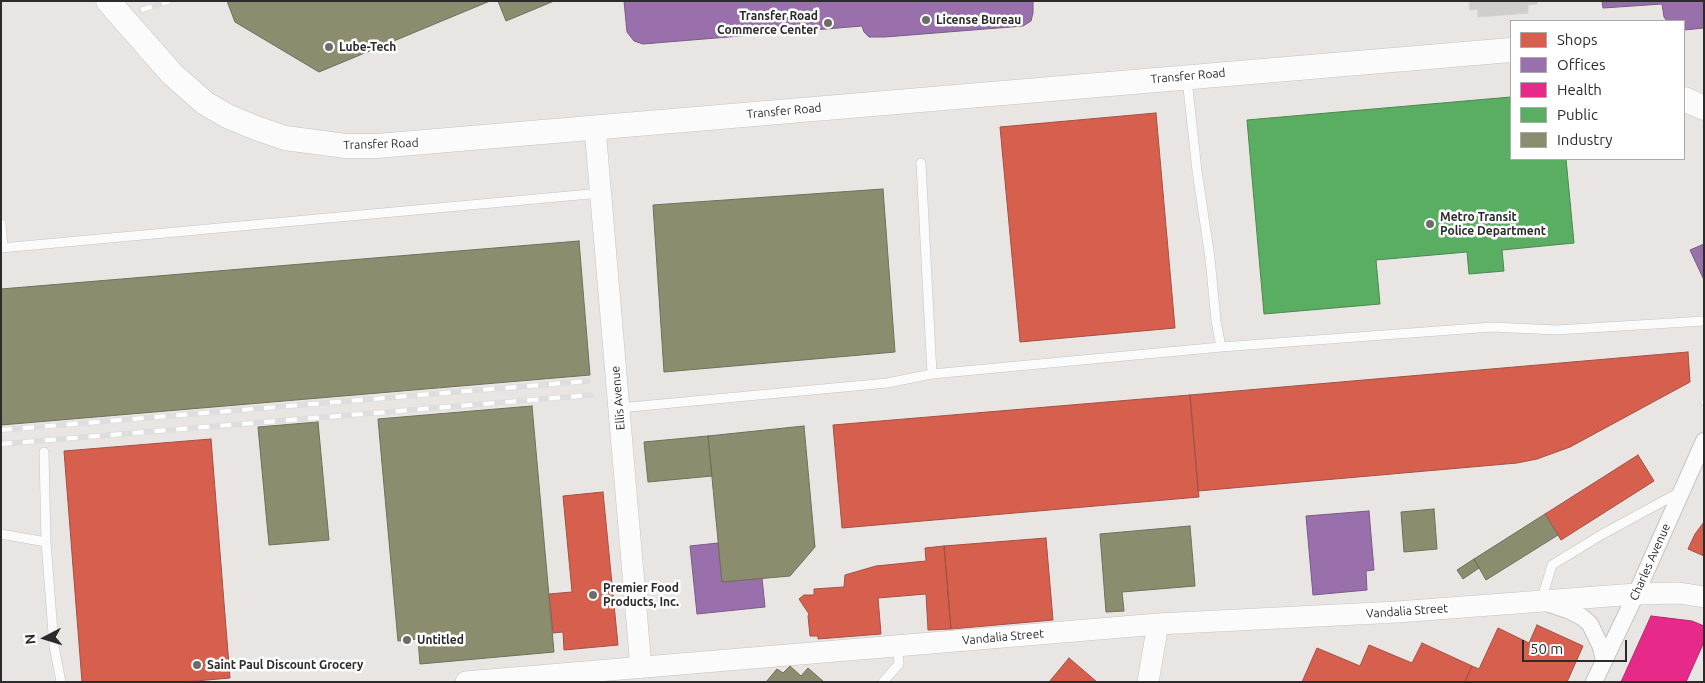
<!DOCTYPE html>
<style>
body{margin:0}
#map{position:relative;width:1705px;height:683px;overflow:hidden;background:#e8e5e2;font-family:Ubuntu,sans-serif}
canvas{display:block}
.frame{position:absolute;inset:0;border:2px solid #2b2b2b;pointer-events:none}
.legend{position:absolute;left:1510px;top:20px;width:175px;height:140px;box-sizing:border-box;background:#fff;border:1px solid #aaa;margin:0;padding:6px 9px;list-style:none;font-size:15px;color:#2b2b2b}
.legend li{display:flex;align-items:center;gap:10px;height:25px}
.legend b{width:25px;border:1px solid #aaa}
.north{position:absolute;left:20px;top:613px;width:50px;height:50px;-webkit-text-stroke:4px #fff;paint-order:stroke;rotate:265deg;font-size:14px;font-weight:700;line-height:20px;text-align:center;color:#2b2b2b}
.north::after{content:'';display:block;margin:auto;width:18px;height:22px;background:#2b2b2b;clip-path:polygon(50% 0,100% 100%,50% 72%,0 100%)}
.scale{position:absolute;left:1522px;top:640px;width:105px;height:22px;box-sizing:border-box;border:2px solid #2b2b2b;border-top:0;padding-left:6px;font-size:15px;line-height:18px;white-space:nowrap;color:#2b2b2b;-webkit-text-stroke:4px #fff;paint-order:stroke}
</style>
<div id="map">
<canvas width="1705" height="683"></canvas>
<div class="frame"></div>
<ul class="legend">
<li><b style="height:14px;background:#d6604d"></b>Shops</li>
<li><b style="height:14px;background:#9970ab"></b>Offices</li>
<li><b style="height:14px;background:#e7298a"></b>Health</li>
<li><b style="height:14px;background:#5aae61"></b>Public</li>
<li><b style="height:14px;background:#8c8c6e"></b>Industry</li>
</ul>
<div class="north">N</div>
<div class="scale">50 m</div>
</div>
<script>
const c = document.querySelector('canvas').getContext('2d');
c.lineJoin = 'round';
function fillPath(path, color) {
  c.fillStyle = color;
  c.fill(path, 'evenodd');
}
function poly(rows) {
  const path = new Path2D();
  for (const r of rows) {
    path.moveTo(r[0], r[1]);
    for (let i = 2; i < r.length; i += 2) path.lineTo(r[i], r[i + 1]);
  }
  return path;
}
function strokePath(path, color, width, dash) {
  c.strokeStyle = color;
  c.lineWidth = width;
  c.lineCap = dash ? 'butt' : 'round';
  c.setLineDash(dash || []);
  c.stroke(path);
}
function write(font, color, halo, rows, align = 'center') {
  c.font = font + ' Ubuntu,sans-serif';
  c.lineWidth = 5;
  c.setLineDash([]);
  c.textBaseline = 'middle';
  c.strokeStyle = halo;
  c.fillStyle = color;
  for (const [text, x, y, turn = 0] of rows) {
    c.save();
    c.translate(x, y);
    c.rotate((+turn || 0) * Math.PI / 180);
    c.textAlign = isNaN(turn) ? turn : align;
    if (halo) c.strokeText(text, 0, 0);
    c.fillText(text, 0, 0);
    c.restore();
  }
}
const shops = poly([
 [1156,113,1175,328,1020,342,1000,127,1156,113],
 [1688,352,1690,382,1570,447,1537,459,1517,463,1198,491,1190,395,1688,352],
 [1190,395,1199,497,842,528,833,425,1190,395],
 [211,439,230,678,184,682,82,682,64,451,211,439],
 [1638,455,1654,481,1561,540,1545,514,1638,455],
 [603,492,618,645,564,650,563,632,553,633,549,594,572,592,563,496,603,492],
 [1704,522,1704,556,1688,549,1695,534,1704,522],
 [1046,538,1053,620,951,629,944,546,1046,538],
 [944,546,951,629,928,630,926,594,878,598,881,634,818,639,818,636,810,636,808,616,809,614,799,599,804,595,814,595,814,589,844,587,845,575,876,566,926,561,925,548,944,546],
 [1537,625,1583,646,1567,682,1465,682,1472,666,1479,669,1498,628,1529,643,1537,625],
 [1422,643,1472,666,1465,682,1302,682,1317,648,1360,666,1369,645,1412,663,1422,643],
 [1069,658,1097,682,1049,682,1069,658]
]);
fillPath(shops, '#d6604d');
strokePath(shops, '#a35043', 1);
const offices = poly([
 [624,1,1033,1,1033,13,1031,21,1023,26,885,37,869,37,864,32,862,26,643,44,634,41,627,32,624,1],
 [1602,1,1704,1,1704,28,1684,30,1684,21,1667,21,1664,17,1662,4,1603,8,1602,1],
 [1704,244,1704,280,1690,250,1704,244],
 [1369,511,1374,570,1366,571,1367,590,1313,595,1306,516,1369,511],
 [718,543,722,582,762,578,765,607,697,614,690,546,718,543]
]);
fillPath(offices, '#9970ab');
strokePath(offices, '#785b85', 1);
const health = poly([
 [1651,616,1692,621,1704,626,1704,642,1686,682,1621,682,1651,616]
]);
fillPath(health, '#e7298a');
strokePath(health, '#af2a6e', 1);
const public = poly([
 [1511,97,1511,159,1566,159,1574,243,1502,250,1504,271,1469,274,1467,252,1376,260,1380,304,1264,314,1247,120,1511,97]
]);
fillPath(public, '#5aae61');
strokePath(public, '#4c8751', 1);
const industry = poly([
 [227,1,490,1,319,72,235,22,227,1],
 [498,1,554,1,506,21,498,1],
 [883,189,895,352,664,372,653,205,883,189],
 [579,241,590,375,1,425,1,289,579,241],
 [532,406,554,652,420,664,418,639,398,641,378,419,532,406],
 [318,422,329,540,269,545,258,427,318,422],
 [804,426,815,547,790,576,722,582,708,436,804,426],
 [708,436,712,476,648,482,644,442,708,436],
 [1434,509,1437,549,1404,552,1401,512,1434,509],
 [1545,514,1558,535,1486,580,1474,559,1545,514],
 [1190,526,1195,586,1122,592,1124,611,1106,612,1100,534,1190,526],
 [1474,559,1479,568,1463,579,1457,570,1474,559],
 [790,666,801,676,808,668,824,682,766,682,777,669,783,673,790,666]
]);
fillPath(industry, '#8c8c6e');
strokePath(industry, '#6f6f5a', 1);
const building = poly([
 [1469,1,1537,1,1537,4,1528,5,1528,13,1478,17,1478,9,1470,10,1469,1]
]);
fillPath(building, '#d0cdcb');
strokePath(building, '#d3d1ce', 1);
const service = poly([
 [1187,79,1197,171,1210,258,1216,321,1221,347],
 [921,163,932,374],
 [1,224,3,247],
 [1,248,601,193],
 [619,408,887,383,932,374,1221,347,1492,327,1556,330,1704,321],
 [44,452,46,542],
 [1,534,46,542,54,646,61,682],
 [1541,601,1552,565,1601,535,1680,492],
 [883,682,899,664,897,646]
]);
const minor = poly([
 [1547,603,1570,611,1582,617,1590,624,1601,647,1604,661],
 [1594,682,1636,594,1704,441]
]);
const tertiary = poly([
 [595,128,641,668],
 [466,682,1158,624,1397,612,1636,594,1679,593,1704,597],
 [1148,682,1158,624]
]);
const secondary = poly([
 [108,1,172,74,205,103,227,116,256,128,285,138,346,146,377,146,1511,50],
 [1684,99,1704,108]
]);
strokePath(service, '#c4c4c4', 10);
strokePath(minor, '#c4c4c4', 18);
strokePath(tertiary, '#c4c4c4', 22);
strokePath(secondary, '#c4c4c4', 25);
strokePath(service, '#fcfbfb', 9);
strokePath(minor, '#fcfbfb', 16);
strokePath(tertiary, '#fcfbfb', 21);
strokePath(secondary, '#fcfbfb', 24);
const rail = poly([
 [141,10,170,1],
 [1702,403,1704,402],
 [1,430,588,381],
 [1,444,591,395]
]);
strokePath(rail, '#dedddf', 5.5);
strokePath(rail, '#fff', 4, [11]);
for (const [x, y, r, color] of [
 [926,20,5,"#6d6c6b"],
 [828,23,5,"#6d6c6b"],
 [329,47,5,"#6d6c6b"],
 [1430,224,5,"#6d6c6b"],
 [593,595,5,"#6d6c6b"],
 [407,640,5,"#6d6c6b"],
 [197,665,5,"#6d6c6b"]
]) {
  const dot = new Path2D();
  dot.arc(x, y, r, 0, 2 * Math.PI);
  c.fillStyle = color;
  c.fill(dot);
  strokePath(dot, '#fff', 2);
}
write('bold 12px', '#2b2b2b', '#fff', [
 ["Transfer Road",818,16,"right"],
 ["Commerce Center",818,30,"right"],
 ["License Bureau",936,20],
 ["Lube-Tech",339,47],
 ["Metro Transit",1440,217],
 ["Police Department",1440,231],
 ["Premier Food",603,588],
 ["Products, Inc.",603,602],
 ["Untitled",417,640],
 ["Saint Paul Discount Grocery",207,665]
], 'left');
write('12px', '#2b2b2b', '#fff', [
 ["Transfer Road",1188,76,-5],
 ["Transfer Road",784,111,-5],
 ["Transfer Road",381,144,-2],
 ["Ellis Avenue",618,398,-95],
 ["Charles Avenue",1650,562,-66],
 ["Vandalia Street",1407,611,-4],
 ["Vandalia Street",1003,637,-5]
]);
</script>
